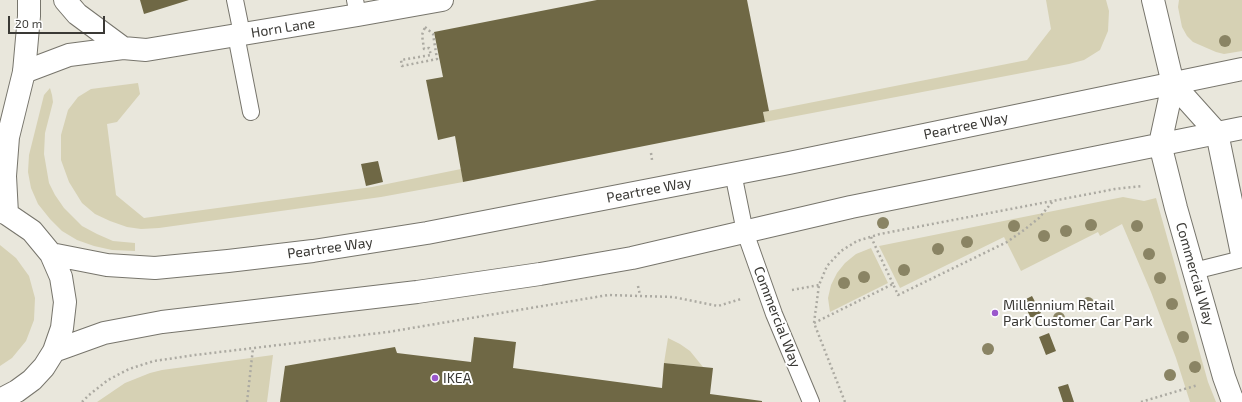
<!DOCTYPE html>
<style>
body{margin:0}
#map{position:relative;width:1242px;height:402px;overflow:hidden;background:#e9e7dc;font-family:"Exo 2",sans-serif}
canvas{display:block}
.scale{position:absolute;left:8px;top:16px;width:97px;height:18px;box-sizing:border-box;border:2px solid #3a3935;border-top:0;padding-left:5px;font-size:12px;line-height:14px;white-space:nowrap;color:#3a3935;-webkit-text-stroke:3px #fff;paint-order:stroke}
</style>
<div id="map">
<canvas width="1242" height="402"></canvas>
<div class="scale">20 m</div>
</div>
<script>
const c = document.querySelector('canvas').getContext('2d');
c.lineJoin = 'round';
function fillPath(path, color) {
  c.fillStyle = color;
  c.fill(path, 'evenodd');
}
function poly(rows) {
  const path = new Path2D();
  for (const r of rows) {
    path.moveTo(r[0], r[1]);
    for (let i = 2; i < r.length; i += 2) path.lineTo(r[i], r[i + 1]);
  }
  return path;
}
function strokePath(path, color, width, dash) {
  c.strokeStyle = color;
  c.lineWidth = width;
  c.lineCap = dash ? 'butt' : 'round';
  c.setLineDash(dash || []);
  c.stroke(path);
}
function write(font, color, halo, rows, align = 'center') {
  c.font = font + ' "Exo 2",sans-serif';
  c.lineWidth = 4;
  c.setLineDash([]);
  c.textBaseline = 'middle';
  c.strokeStyle = halo;
  c.fillStyle = color;
  for (const [text, x, y, turn = 0] of rows) {
    c.save();
    c.translate(x, y);
    c.rotate((+turn || 0) * Math.PI / 180);
    c.textAlign = isNaN(turn) ? turn : align;
    if (halo) c.strokeText(text, 0, 0);
    c.fillText(text, 0, 0);
    c.restore();
  }
}
fillPath(poly([
 [1046,0,1106,0,1109,11,1108,31,1100,50,1084,60,1069,64,765,122,763,112,1027,60,1051,29],
 [1179,0,1242,0,1242,51,1224,54,1216,52,1193,42,1187,36,1182,27,1178,7],
 [138,83,140,94,117,122,107,124,116,195,144,218,372,187,461,169,463,182,381,197,159,228,141,229,127,227,110,221,95,214,82,203,69,182,61,160,61,135,68,110,78,97,91,89],
 [50,88,52,95,53,102,45,133,44,154,49,183,55,195,64,208,82,226,97,234,113,241,135,243,135,251,112,250,94,246,77,240,62,231,50,219,38,204,31,188,28,172,29,155,44,95],
 [1123,197,1144,201,1156,198,1208,382,1216,402,1190,402,1176,358,1151,292,1122,224,1100,236,1098,232,1021,271,1004,237,900,288,879,246],
 [0,245,16,258,29,276,35,298,34,320,26,341,12,358,0,366],
 [871,248,888,283,830,312,828,298,831,285,837,273,845,263,856,254],
 [668,338,680,344,690,351,703,367,664,363],
 [273,355,267,402,97,402,125,383,150,373,162,370]
]), '#d6d1b4');
fillPath(poly([
 [140,0,189,0,144,14],
 [597,0,747,0,769,111,763,112,765,122,463,182,455,136,438,140,426,80,443,77,434,32],
 [378,161,383,182,366,186,361,164],
 [1032,296,1041,313,1031,318,1022,301],
 [1049,333,1056,351,1046,355,1039,337],
 [474,337,516,342,513,368,662,388,664,363,713,368,710,394,762,401,762,402,280,402,285,366,395,347,397,353,471,362],
 [1068,384,1074,402,1063,402,1058,387]
]), '#6f6845');
const service = poly([
 [235,0,242,34],
 [355,0,358,15],
 [236,35,251,112],
 [733,173,745,232,774,314,811,402],
 [1194,271,1242,259]
]);
const minor = poly([
 [65,0,77,14,123,48],
 [1153,0,1173,84],
 [24,72,69,55,123,48,146,50,358,15,442,0],
 [1217,133,1242,254],
 [1160,144,1176,208,1224,377,1232,399,1235,402]
]);
const tertiary = poly([
 [1173,84,1217,133],
 [1160,144,1173,84],
 [0,211,7,214,32,231,51,254,61,277,65,302,62,328,54,351,44,367,32,380,17,391,0,400],
 [7,214,5,176,8,137,24,72,29,16,29,0],
 [51,254,107,265,155,268,228,261,313,251,427,233,789,163,1242,69],
 [54,351,104,333,162,322,417,292,540,274,632,258,851,207,1242,128]
]);
strokePath(service, '#77756c', 18);
strokePath(minor, '#77756c', 24);
strokePath(tertiary, '#77756c', 24);
strokePath(poly([
 [425,27,433,34,437,59,402,66,401,60,431,55,429,48,424,49,422,35,425,27],
 [651,153,652,160],
 [871,237,893,284],
 [638,286,640,295],
 [792,290,819,285],
 [814,323,893,284,898,295,1007,242,1024,230,1039,218,1053,201],
 [82,402,89,395,108,380,129,369,154,361,195,355,388,332,608,295,673,297,718,306,741,299],
 [247,402,253,348],
 [845,402,814,323,819,285,827,266,841,251,857,241,880,234,1115,189,1142,186],
 [1141,402,1198,385]
]), '#acaaa2', 2.5, [2, 3]);
strokePath(service, '#fff', 16);
strokePath(minor, '#fff', 22);
strokePath(tertiary, '#fff', 22);
c.fillStyle = '#8a8464';
for (const [x, y] of [
 [1225,41],
 [883,223],
 [1091,225],
 [1014,226],
 [1137,226],
 [1066,231],
 [1044,236],
 [967,242],
 [938,249],
 [1149,254],
 [904,270],
 [864,277],
 [1160,278],
 [844,283],
 [1088,303],
 [1172,304],
 [1059,318],
 [1183,337],
 [988,349],
 [1195,367],
 [1170,375]
]) {
  c.beginPath();
  c.arc(x, y, 6, 0, 2 * Math.PI);
  c.fill();
}
for (const [x, y, r, color] of [
 [995,313,4,"#9a57cc"],
 [435,378,4,"#9a57cc"]
]) {
  const dot = new Path2D();
  dot.arc(x, y, r, 0, 2 * Math.PI);
  c.fillStyle = color;
  c.fill(dot);
  strokePath(dot, '#fff', 1.5);
}
write('14px', '#3a3935', '#fff', [
 ["Horn Lane",283,28,-9],
 ["Peartree Way",966,126,-12],
 ["Peartree Way",649,190,-11],
 ["Peartree Way",330,248,-8],
 ["Commercial Way",1195,274,74],
 ["Commercial Way",777,317,69]
]);
write('14px', '#3a3935', '#fff', [
 ["Millennium Retail",1003,305],
 ["Park Customer Car Park",1003,321],
 ["IKEA",443,378]
], 'left');
</script>
